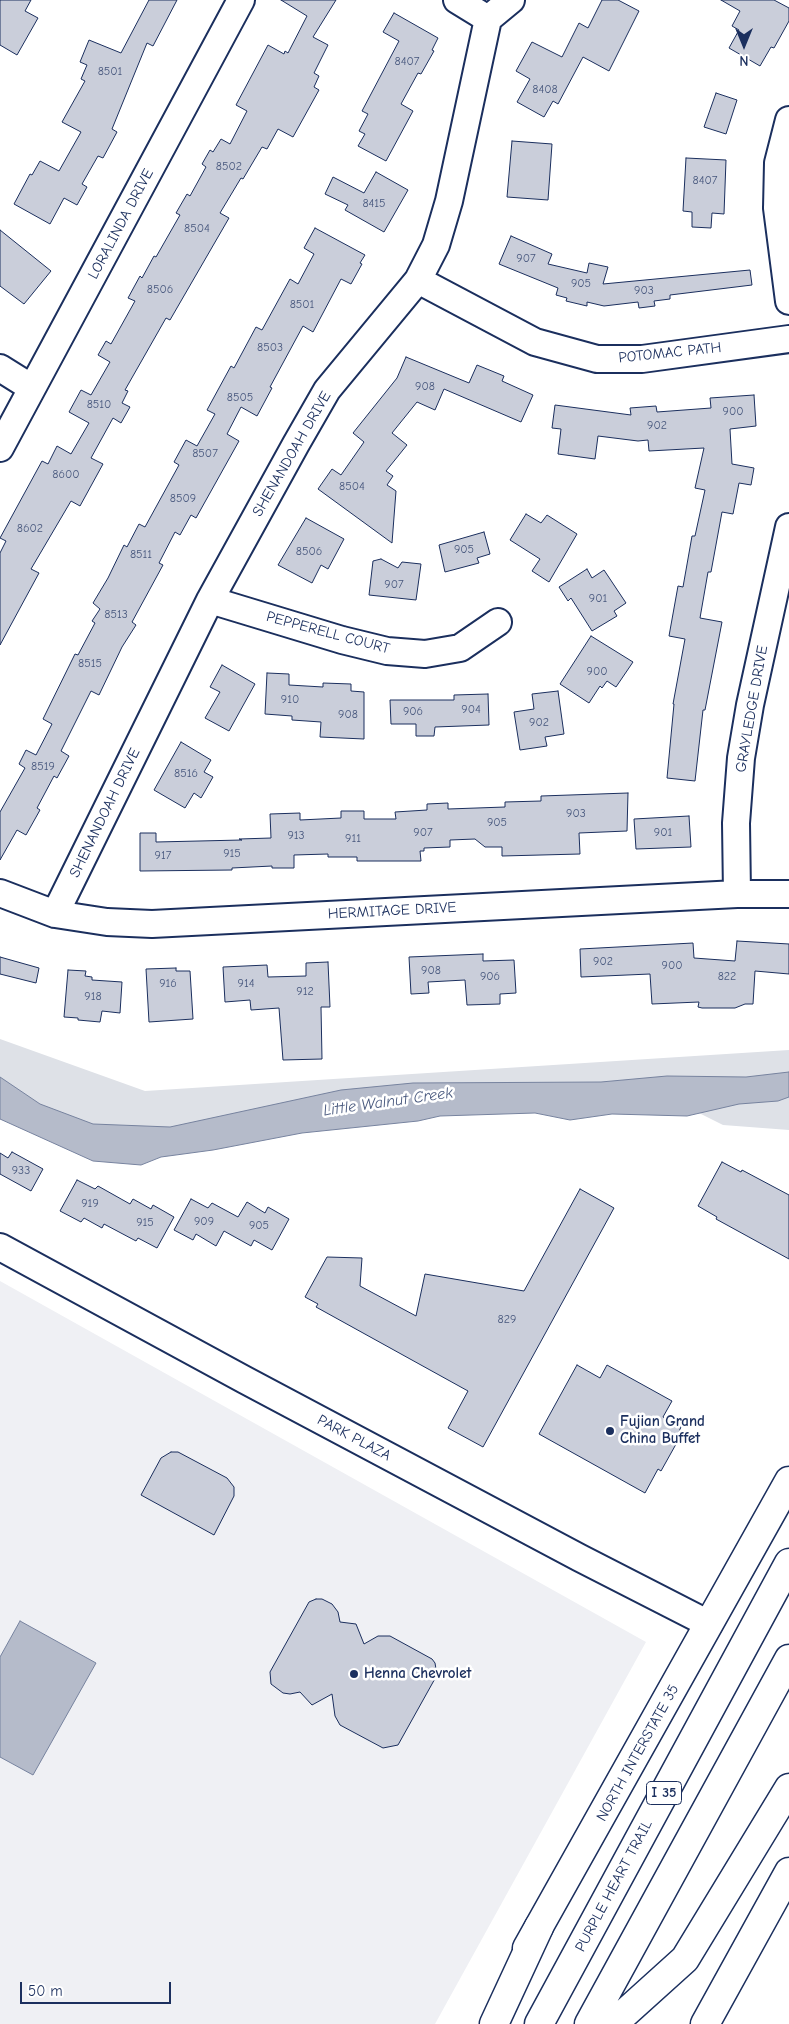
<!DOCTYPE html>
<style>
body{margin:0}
#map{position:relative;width:789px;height:2024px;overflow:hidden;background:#fff;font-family:"Comic Neue",sans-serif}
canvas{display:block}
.north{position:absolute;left:719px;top:20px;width:50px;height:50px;-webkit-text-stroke:4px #fff;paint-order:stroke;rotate:180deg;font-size:14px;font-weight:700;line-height:20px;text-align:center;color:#1b2f5e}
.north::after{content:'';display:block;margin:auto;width:18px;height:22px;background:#1b2f5e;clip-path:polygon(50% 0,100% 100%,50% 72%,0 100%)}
.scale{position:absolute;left:20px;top:1982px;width:151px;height:22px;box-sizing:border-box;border:2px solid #1b2f5e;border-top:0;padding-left:6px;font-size:15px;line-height:18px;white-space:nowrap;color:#1b2f5e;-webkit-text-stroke:4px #fff;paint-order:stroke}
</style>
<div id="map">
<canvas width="789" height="2024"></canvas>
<div class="north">N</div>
<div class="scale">50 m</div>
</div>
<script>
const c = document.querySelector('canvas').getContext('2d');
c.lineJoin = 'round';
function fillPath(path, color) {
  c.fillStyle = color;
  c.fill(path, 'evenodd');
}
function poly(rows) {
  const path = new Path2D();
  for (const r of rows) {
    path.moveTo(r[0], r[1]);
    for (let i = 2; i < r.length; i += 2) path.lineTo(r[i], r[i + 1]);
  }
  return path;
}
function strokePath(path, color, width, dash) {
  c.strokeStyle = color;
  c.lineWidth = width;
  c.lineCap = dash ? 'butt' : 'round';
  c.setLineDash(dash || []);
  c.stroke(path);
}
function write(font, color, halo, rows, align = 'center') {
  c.font = font + ' "Comic Neue",sans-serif';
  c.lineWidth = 5;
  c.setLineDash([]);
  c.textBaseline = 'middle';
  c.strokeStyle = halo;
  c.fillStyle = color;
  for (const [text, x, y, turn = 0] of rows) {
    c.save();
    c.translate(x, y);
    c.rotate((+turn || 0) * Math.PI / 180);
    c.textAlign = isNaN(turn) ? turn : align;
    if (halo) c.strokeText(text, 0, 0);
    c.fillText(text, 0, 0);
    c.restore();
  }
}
fillPath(poly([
 [0,1281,646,1642,435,2024,0,2024]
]), '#eff0f4');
fillPath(poly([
 [0,1039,145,1091,789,1050,789,1130,723,1125,695,1111,496,1108,317,1122,107,1161,0,1109]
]), '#dee1e7');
const water = poly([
 [789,1072,789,1097,778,1101,739,1104,687,1116,612,1114,570,1120,535,1113,440,1116,418,1121,302,1133,213,1150,161,1157,141,1165,93,1161,0,1119,0,1077,40,1104,93,1124,170,1127,341,1090,413,1083,601,1082,667,1076,746,1077,789,1072],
 [20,1621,96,1663,33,1775,0,1757,0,1657,20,1621]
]);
fillPath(water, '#b5bbca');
strokePath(water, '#77839f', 1);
const building = poly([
 [0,0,31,0,25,11,38,18,17,55,0,45,0,0],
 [149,0,177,0,153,46,147,43,112,129,117,132,103,158,98,156,82,184,87,187,77,205,64,198,50,224,14,204,30,174,32,175,40,161,59,171,81,132,62,122,85,81,81,79,87,65,80,62,89,40,121,53,149,0],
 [281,0,336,0,313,37,328,45,314,73,319,76,314,87,319,90,293,137,278,129,267,149,262,147,243,179,241,178,220,213,229,218,170,320,166,318,125,390,128,391,122,403,130,407,121,423,113,418,91,458,103,464,80,506,71,501,31,569,39,573,0,645,0,553,6,541,0,538,42,461,48,464,57,446,71,454,89,423,69,412,81,390,91,395,110,362,98,355,106,341,111,344,135,301,128,298,140,276,142,278,154,256,156,257,180,215,176,213,187,194,190,196,206,167,202,164,210,150,213,152,221,139,230,144,247,111,236,105,268,45,284,54,285,51,288,53,307,16,281,0],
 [602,0,618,0,639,11,609,71,583,57,558,104,553,101,544,117,517,102,530,79,516,71,532,42,562,57,579,23,588,28,602,0],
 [721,0,774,0,789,8,789,21,774,48,771,47,760,66,729,48,739,30,732,26,740,11,721,0],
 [394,13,438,38,432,50,434,51,421,74,418,73,401,104,413,111,386,161,358,146,365,134,359,131,368,114,362,111,399,41,383,32,394,13],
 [716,93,737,100,726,134,704,127,716,93],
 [512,141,552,144,548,200,507,197,512,141],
 [686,158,726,160,724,214,712,213,711,228,692,227,692,212,683,211,686,158],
 [376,172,408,190,384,232,345,210,348,205,325,194,333,177,364,193,376,172],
 [315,228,365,255,360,263,362,264,351,284,341,279,313,332,303,326,270,387,272,388,257,416,241,407,227,434,239,441,196,518,191,515,180,535,175,532,159,563,163,565,132,622,136,625,122,647,99,695,91,691,61,751,69,756,57,778,54,776,37,808,40,810,26,835,17,830,0,860,0,812,25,768,19,764,26,750,36,755,52,724,43,719,75,654,78,655,95,623,92,621,100,609,93,603,108,578,124,545,127,547,139,524,145,527,179,465,174,462,186,440,197,446,215,414,207,410,231,366,234,368,256,327,262,330,290,279,298,284,314,254,304,248,315,228],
 [0,230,51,271,24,304,0,286,0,230],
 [511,236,552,254,548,264,587,273,589,263,608,267,603,284,750,270,752,285,670,295,670,299,654,301,655,306,639,308,638,302,604,306,587,302,587,306,566,301,567,298,556,295,558,288,499,264,511,236],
 [406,357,469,383,477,365,504,376,502,381,533,395,521,422,444,389,435,410,417,402,392,433,407,445,386,471,393,476,387,485,396,491,392,543,318,489,332,469,341,475,364,442,353,433,397,378,406,357],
 [754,395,756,426,730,429,732,464,754,468,751,485,739,483,733,514,722,512,711,572,708,572,700,618,722,622,705,710,703,710,695,781,667,778,674,704,673,704,685,639,669,636,678,586,683,587,692,536,695,536,705,490,695,488,704,448,649,451,648,440,638,441,598,436,595,459,558,454,561,429,552,428,555,405,631,415,630,408,656,406,657,412,711,408,710,398,754,395],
 [526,514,541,523,547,515,577,534,549,582,532,571,540,559,510,540,526,514],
 [306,518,344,539,328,569,321,565,312,583,278,565,306,518],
 [484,532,490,554,477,558,479,563,445,572,439,545,484,532],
 [381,559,398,568,402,562,421,564,416,600,369,595,373,561,381,559],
 [587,569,592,578,604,570,626,603,614,611,617,616,592,631,571,598,568,601,559,587,587,569],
 [591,636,633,662,616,687,607,681,602,688,600,686,589,703,560,684,591,636],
 [222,665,255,684,229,731,205,718,220,692,210,687,222,665],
 [267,673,289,674,289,685,323,687,323,683,351,684,351,691,364,692,364,739,320,737,321,722,292,720,292,716,265,714,267,673],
 [558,691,564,734,545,737,547,746,520,750,514,712,534,709,532,694,558,691],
 [488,694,489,725,435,727,434,736,416,736,416,724,391,724,390,700,454,700,454,695,488,694],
 [181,742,211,760,204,772,213,777,201,798,194,793,185,808,154,790,181,742],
 [628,793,627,831,579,833,580,854,502,856,502,847,485,847,475,839,450,840,450,847,424,848,424,851,420,851,421,861,357,861,357,857,328,857,328,854,294,855,294,868,272,868,272,866,232,868,232,870,140,871,140,833,156,833,156,842,242,840,239,839,271,838,270,814,300,813,300,820,341,818,341,811,364,811,364,819,396,819,395,812,427,810,427,804,448,803,448,809,505,807,505,802,541,801,541,796,628,793],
 [689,816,691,847,636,849,634,819,689,816],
 [737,941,789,944,789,974,755,971,753,1004,745,1004,735,1008,702,1008,698,1007,699,1002,652,1004,650,974,581,977,580,949,693,943,694,958,735,961,737,941],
 [483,954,483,961,514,960,516,993,500,994,500,1004,467,1005,465,980,428,982,429,993,411,994,409,957,483,954],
 [0,957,39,968,36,983,0,974,0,957],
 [328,962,330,1007,321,1007,322,1059,283,1060,279,1008,251,1010,250,1000,225,1002,223,967,267,965,268,977,306,976,306,963,328,962],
 [176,968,176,971,190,971,193,1019,149,1022,146,969,176,968],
 [68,970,86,971,85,976,92,977,92,980,122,982,120,1013,102,1011,100,1022,78,1020,78,1018,64,1017,68,970],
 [12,1152,43,1169,31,1191,0,1174,0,1153,8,1158,12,1152],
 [722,1162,741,1172,742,1170,789,1195,789,1259,716,1219,717,1217,698,1206,722,1162],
 [77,1180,95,1189,98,1186,130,1204,133,1199,151,1209,153,1205,174,1217,157,1248,138,1238,136,1241,104,1224,102,1228,84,1218,81,1222,60,1211,77,1180],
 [580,1189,614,1208,483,1447,448,1428,468,1391,316,1307,318,1304,305,1297,327,1257,362,1258,360,1286,416,1316,425,1274,524,1291,580,1189],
 [191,1199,208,1208,212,1203,238,1217,247,1202,265,1213,268,1207,289,1219,272,1250,254,1240,251,1246,224,1231,216,1246,196,1234,193,1240,174,1230,191,1199],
 [577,1365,600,1378,607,1365,672,1401,663,1417,681,1427,677,1436,680,1437,661,1471,658,1469,645,1493,539,1434,577,1365],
 [171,1452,178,1452,227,1478,234,1487,234,1496,214,1535,141,1495,161,1458,171,1452],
 [316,1599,322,1599,332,1604,338,1612,340,1622,356,1624,364,1644,378,1636,390,1636,432,1659,435,1663,437,1675,398,1745,383,1748,340,1725,335,1716,332,1694,312,1705,300,1692,290,1694,283,1693,271,1684,270,1672,309,1602,316,1599]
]);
fillPath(building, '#caceda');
strokePath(building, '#1b2f5e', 1);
const minor = poly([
 [457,0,488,19],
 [789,120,778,163,777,208,789,301],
 [418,280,535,342,597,359,642,359,789,339],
 [0,368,32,388],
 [0,448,241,0],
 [210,600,342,640,387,651,425,654,460,648,498,622],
 [0,893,55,914,107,922,152,924,737,894,789,894],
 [737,894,736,823,741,758,750,705,789,527],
 [55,914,210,600,296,444,327,390,418,280,436,245,449,201,488,19,511,0],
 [0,1247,245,1380,580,1558,709,1624]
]);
const major = poly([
 [527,1948,789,1481],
 [705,2024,789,1872]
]);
const highway = poly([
 [494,2024,539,1927],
 [539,2024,789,1563],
 [589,2024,789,1659],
 [613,2024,685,1959,789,1788]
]);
strokePath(minor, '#1b2f5e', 30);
strokePath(major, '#1b2f5e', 31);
strokePath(highway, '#1b2f5e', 31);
strokePath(minor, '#fff', 26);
strokePath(major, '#fff', 28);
strokePath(highway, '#fff', 28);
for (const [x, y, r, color] of [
 [610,1431,5,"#1b2f5e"],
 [354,1674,5,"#1b2f5e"]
]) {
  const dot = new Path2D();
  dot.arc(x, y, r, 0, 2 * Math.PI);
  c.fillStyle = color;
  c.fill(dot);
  strokePath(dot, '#fff', 2);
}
write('12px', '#47577d', null, [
 ["8407",407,62],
 ["8501",110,72],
 ["8408",545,90],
 ["8502",229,167],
 ["8407",705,181],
 ["8415",374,204],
 ["8504",197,229],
 ["907",526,259],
 ["905",581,284],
 ["8506",160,290],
 ["903",644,291],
 ["8501",302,305],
 ["8503",270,348],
 ["908",425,387],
 ["8505",240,398],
 ["8510",99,405],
 ["900",733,412],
 ["902",657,426],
 ["8507",205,454],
 ["8600",66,475],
 ["8504",352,487],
 ["8509",183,499],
 ["8602",30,529],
 ["905",464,550],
 ["8506",309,552],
 ["8511",141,555],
 ["907",394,585],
 ["901",598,599],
 ["8513",116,615],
 ["8515",90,664],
 ["900",597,672],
 ["910",290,700],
 ["904",471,710],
 ["906",413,712],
 ["908",348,715],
 ["902",539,723],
 ["8519",43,767],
 ["8516",186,774],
 ["903",576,814],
 ["905",497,823],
 ["907",423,833],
 ["901",663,833],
 ["913",296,836],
 ["911",353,839],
 ["915",232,854],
 ["917",163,856],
 ["902",603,962],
 ["900",672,966],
 ["908",431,971],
 ["906",490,977],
 ["822",727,977],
 ["916",168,984],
 ["914",246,984],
 ["912",305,992],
 ["918",93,997],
 ["933",21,1171],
 ["919",90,1204],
 ["909",204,1222],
 ["915",145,1223],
 ["905",259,1226],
 ["829",507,1320]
]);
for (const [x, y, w] of [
 [664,1793,35]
]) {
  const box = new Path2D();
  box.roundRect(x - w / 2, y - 11.5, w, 23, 4);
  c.fillStyle = '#fff';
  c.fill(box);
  strokePath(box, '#1b2f5e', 1);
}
write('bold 14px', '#1b2f5e', null, [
 ["I 35",664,1793]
]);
write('15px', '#1b2f5e', '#fff', [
 ["LORALINDA DRIVE",121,224,-62],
 ["POTOMAC PATH",670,353,-6],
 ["SHENANDOAH DRIVE",292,454,-60],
 ["PEPPERELL COURT",328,633,15],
 ["GRAYLEDGE DRIVE",752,709,-80],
 ["SHENANDOAH DRIVE",105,813,-64],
 ["HERMITAGE DRIVE",392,911,-3],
 ["PARK PLAZA",354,1438,28],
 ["NORTH INTERSTATE 35",638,1753,-61],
 ["PURPLE HEART TRAIL",614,1886,-62]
]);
write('bold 15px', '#1b2f5e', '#fff', [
 ["Fujian Grand",620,1422],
 ["China Buffet",620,1439],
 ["Henna Chevrolet",364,1674]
], 'left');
write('italic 16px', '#49597e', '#fff', [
 ["Little Walnut Creek",388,1102,-8]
]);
</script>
